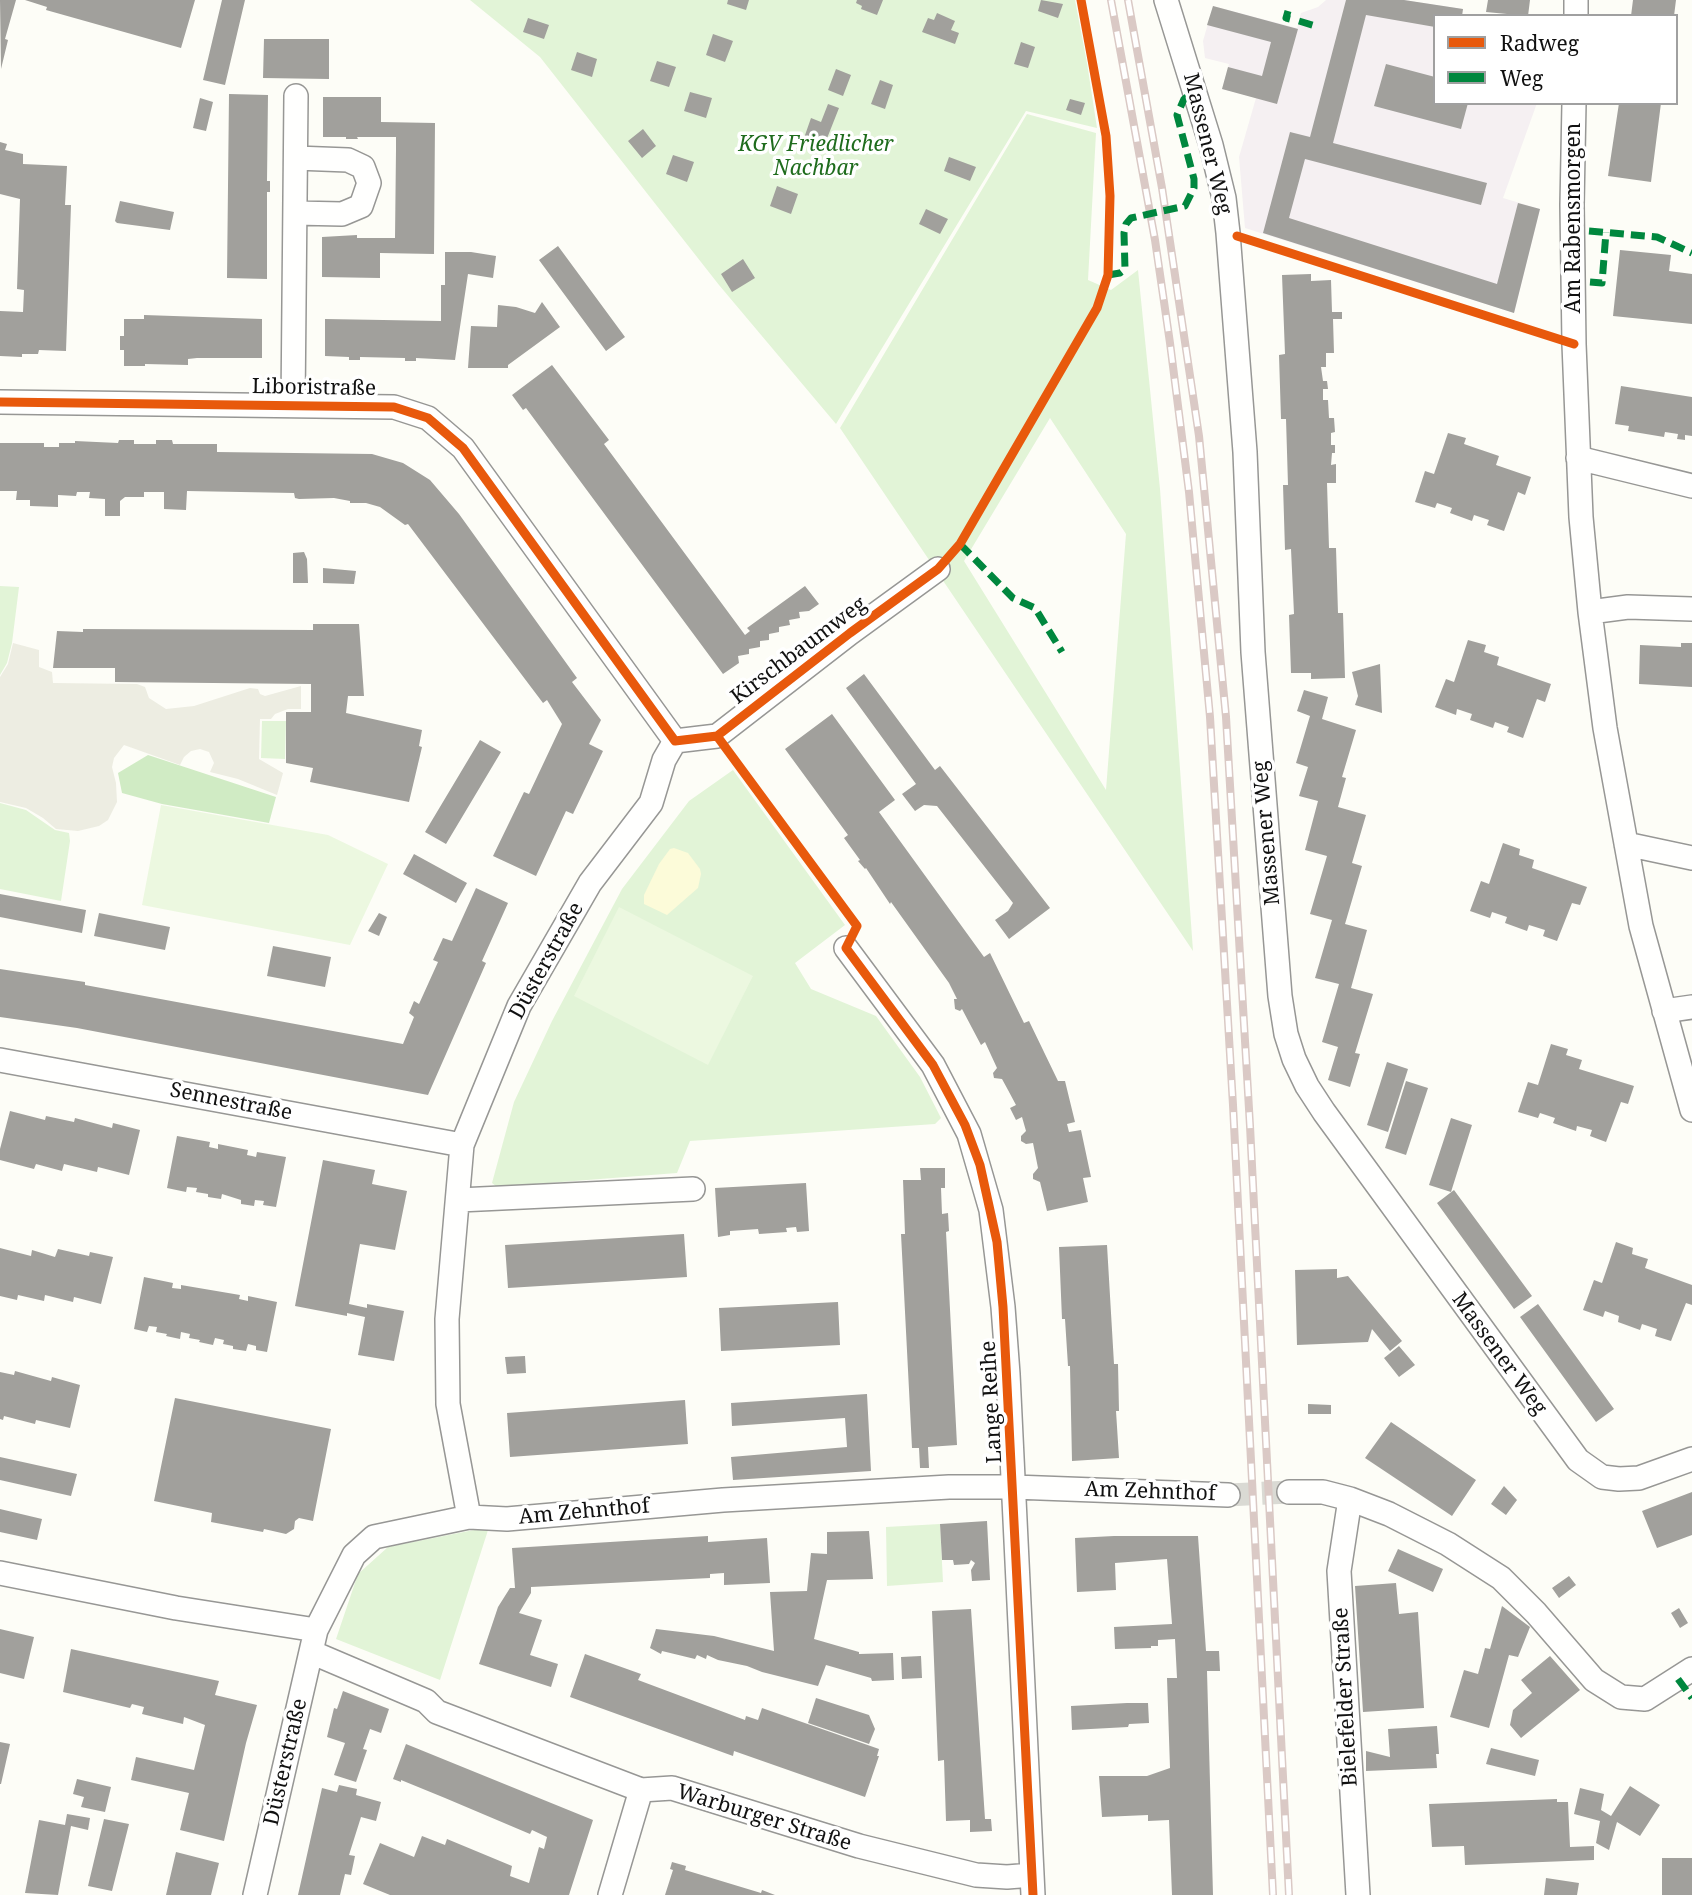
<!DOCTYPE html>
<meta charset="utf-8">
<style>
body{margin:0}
#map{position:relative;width:1692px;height:1895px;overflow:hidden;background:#fdfdf7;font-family:"Noto Serif",serif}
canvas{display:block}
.legend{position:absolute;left:1433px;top:14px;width:245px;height:91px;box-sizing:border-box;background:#fff;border:2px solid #a0a0a0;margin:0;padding:9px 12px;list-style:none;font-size:21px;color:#111}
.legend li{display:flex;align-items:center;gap:14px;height:35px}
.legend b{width:35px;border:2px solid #a0a0a0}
</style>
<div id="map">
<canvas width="1692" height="1895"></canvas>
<ul class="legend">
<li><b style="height:9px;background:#e8590c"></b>Radweg</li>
<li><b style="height:9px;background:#00873e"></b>Weg</li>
</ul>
</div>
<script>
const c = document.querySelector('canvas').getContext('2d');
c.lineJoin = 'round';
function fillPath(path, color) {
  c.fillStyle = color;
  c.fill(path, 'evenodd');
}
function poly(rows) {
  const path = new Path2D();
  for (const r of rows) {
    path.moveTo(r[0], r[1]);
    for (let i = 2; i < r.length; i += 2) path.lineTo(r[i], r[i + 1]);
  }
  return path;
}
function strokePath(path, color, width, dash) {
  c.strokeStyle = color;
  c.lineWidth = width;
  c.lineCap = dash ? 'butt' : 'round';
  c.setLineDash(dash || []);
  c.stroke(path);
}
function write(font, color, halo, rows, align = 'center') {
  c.font = font + ' "Noto Serif",serif';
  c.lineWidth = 7;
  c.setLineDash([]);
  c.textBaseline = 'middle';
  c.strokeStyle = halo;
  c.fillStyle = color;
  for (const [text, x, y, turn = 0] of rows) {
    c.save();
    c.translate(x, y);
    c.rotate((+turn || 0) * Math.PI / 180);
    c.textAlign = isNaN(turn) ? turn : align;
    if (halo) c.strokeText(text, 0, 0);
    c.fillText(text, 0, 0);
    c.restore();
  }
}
fillPath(poly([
 [1326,0,1404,0,1463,9,1462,16,1435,16,1435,103,1537,103,1503,198,1540,209,1514,313,1245,228,1239,157,1256,98,1222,89,1229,64,1205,58,1203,41,1213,6,1297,28,1301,13,1318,7]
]), '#f5f0f2');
fillPath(poly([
 [470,0,1075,0,1087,63,1097,128,1026,111,836,424,719,285,540,57],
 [1027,114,1096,133,1088,280,1111,290,1138,270,1160,489,1193,951,840,428],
 [1050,418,1126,534,1106,790,964,561],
 [0,586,19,587,12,643,7,663,0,675],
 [262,721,286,721,285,759,261,758],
 [733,770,845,925,795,963,811,989,876,1016,920,1077,941,1118,935,1124,690,1141,677,1173,497,1187,492,1183,514,1102,552,1021,622,889,689,801],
 [0,803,26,810,55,830,69,833,70,841,61,901,0,889],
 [940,1524,943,1582,887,1586,886,1527],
 [489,1527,440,1680,336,1639,358,1574,388,1547]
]), '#e2f4d7');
fillPath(poly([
 [148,755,276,797,269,823,162,804,122,793,118,773]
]), '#d0ebc4');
fillPath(poly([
 [674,848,688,853,700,869,701,874,698,888,667,915,644,904,644,895,659,864,670,849]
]), '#fcfbd9');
fillPath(poly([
 [161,805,328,835,388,864,350,945,142,905],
 [619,907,753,976,708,1065,574,996]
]), '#ecf8e0');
fillPath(poly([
 [13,643,39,650,39,667,52,672,53,683,137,684,145,687,149,698,166,709,194,706,250,688,258,689,260,694,265,696,301,686,301,709,288,709,275,714,271,719,260,719,259,759,283,773,277,795,238,779,210,772,214,763,209,752,200,749,191,751,184,757,180,765,124,745,114,758,112,767,116,783,117,802,108,820,99,826,78,831,56,829,43,818,26,808,0,802,0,677,8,664]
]), '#edede2');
fillPath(poly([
 [0,0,16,0,5,39,8,40,1,69],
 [25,0,195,0,181,48,46,10,47,7],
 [222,0,245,0,225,85,203,80],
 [728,0,749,0,746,10,727,4],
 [857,0,883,0,877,15,861,9,862,6,856,3],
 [1041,0,1063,4,1058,18,1038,11],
 [1346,0,1404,0,1463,9,1462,16,1435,16,1435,27,1366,15,1333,143,1487,183,1481,205,1305,159,1289,218,1497,284,1518,203,1540,209,1514,313,1263,233,1290,132,1310,137],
 [1488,0,1530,0,1528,16,1486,12],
 [1633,0,1676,0,1674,16,1631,16],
 [1213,6,1298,29,1277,104,1222,89,1228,67,1262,76,1271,42,1207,25],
 [937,13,955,21,951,30,959,33,955,44,922,32,928,18,934,20],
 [528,18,549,25,544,39,523,32],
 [713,34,733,41,725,62,706,55],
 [264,39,329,39,329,79,263,78],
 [1021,42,1035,47,1028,68,1014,64],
 [577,52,597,59,592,77,571,70],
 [657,61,676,67,669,87,650,81],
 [1386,64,1435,77,1435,103,1468,103,1461,129,1374,106],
 [836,69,851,75,843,96,828,90],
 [880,80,893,85,885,109,871,104],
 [690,92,712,98,706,118,684,111],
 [229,94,268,95,267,181,270,181,270,192,267,192,267,279,227,278],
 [323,97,381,97,381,122,435,123,434,254,380,253,380,278,322,277,322,237,357,235,357,238,395,238,396,150,396,137,357,137,358,139,346,139,346,137,323,137],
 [200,98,213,102,206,131,193,128],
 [1070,99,1085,103,1081,115,1066,110],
 [1619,103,1661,103,1651,182,1608,176],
 [828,104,839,108,824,146,804,138,811,118,821,122],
 [643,129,656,146,642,158,628,141],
 [0,142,7,144,5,150,23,154,23,164,67,166,65,205,71,205,66,351,39,350,38,354,22,354,22,357,0,356,0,311,23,312,24,290,17,289,20,199,0,194],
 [673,155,694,162,687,182,666,174],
 [949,157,976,167,970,181,944,171],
 [777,186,798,194,791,214,770,206],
 [120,201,174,212,170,230,117,223,115,221],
 [926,209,948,219,940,234,919,224],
 [558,246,625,337,606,351,539,260],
 [1620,250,1671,255,1669,271,1692,274,1692,324,1613,316],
 [445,252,471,252,496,256,493,278,468,274,455,360,416,358,416,361,405,361,405,358,360,357,360,360,349,360,349,357,325,356,325,319,441,321,441,285,445,285],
 [743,259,755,278,732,292,721,274],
 [1311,274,1311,281,1331,280,1332,312,1342,312,1342,319,1333,319,1334,353,1326,353,1326,367,1321,367,1323,381,1327,381,1328,389,1323,389,1323,400,1328,400,1329,418,1334,418,1335,432,1331,433,1331,445,1335,445,1335,453,1332,453,1331,465,1336,464,1336,483,1327,483,1329,548,1336,548,1338,613,1343,613,1345,678,1311,679,1311,673,1291,673,1289,615,1294,614,1291,549,1285,550,1283,485,1288,485,1286,419,1281,419,1279,355,1285,354,1282,275],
 [542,302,560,327,508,365,508,368,468,368,471,326,497,327,498,305,516,307,535,313],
 [144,315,262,319,262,358,197,358,188,359,188,365,145,364,145,366,124,366,124,350,120,350,120,336,124,336,124,319,144,319],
 [552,365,609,440,604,444,745,635,750,631,747,628,805,586,819,604,809,611,799,612,800,618,789,620,790,625,779,627,779,632,769,634,769,640,760,641,760,647,749,649,749,654,738,656,739,663,723,674,526,408,523,410,512,395],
 [1621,386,1692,397,1692,436,1685,435,1685,440,1677,439,1678,434,1665,432,1664,437,1628,431,1629,426,1615,424],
 [1448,433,1466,438,1464,444,1499,456,1496,465,1531,477,1525,495,1518,492,1504,531,1487,525,1489,520,1474,515,1472,521,1450,513,1452,508,1437,503,1435,508,1415,502,1425,471,1434,474],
 [119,440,134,440,134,444,156,444,156,440,172,440,173,444,217,444,217,452,372,454,403,463,430,480,459,514,577,678,572,682,601,720,589,744,603,751,573,814,566,811,536,876,493,856,524,792,529,794,562,724,547,700,543,703,408,524,405,525,380,507,366,503,350,503,350,501,334,498,299,499,295,498,294,493,187,491,186,510,164,509,164,492,144,492,144,497,125,497,120,501,120,516,105,516,105,499,89,498,90,492,77,492,76,496,58,495,58,507,30,506,30,500,16,500,17,491,0,491,0,443,44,443,44,447,59,447,59,443,75,443,75,441,118,443],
 [304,552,307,559,308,583,293,583,293,553],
 [323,568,356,571,354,584,323,583],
 [313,624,359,624,364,696,348,696,346,713,422,730,419,746,422,747,409,802,310,782,313,768,286,763,286,712,311,712,311,684,115,682,115,668,53,668,57,631,83,632,83,629,313,630],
 [1468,640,1486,645,1484,652,1499,657,1497,665,1551,684,1545,702,1537,699,1523,738,1507,732,1509,727,1495,722,1493,728,1470,720,1472,714,1457,709,1456,715,1435,707,1446,679,1454,682],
 [1681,643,1692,643,1692,687,1639,684,1640,645,1681,647],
 [1380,664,1382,713,1355,705,1358,696,1352,672],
 [864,674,935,770,940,766,1050,908,1009,939,995,920,1008,911,1013,903,937,806,924,805,915,811,902,794,916,784,846,688],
 [1304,690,1328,697,1322,719,1356,730,1342,777,1346,778,1338,807,1366,815,1352,863,1362,866,1345,924,1367,930,1351,988,1373,994,1355,1053,1360,1054,1350,1087,1328,1080,1338,1047,1322,1042,1339,984,1315,978,1332,920,1310,914,1327,856,1305,850,1318,801,1299,796,1308,767,1296,763,1310,716,1297,711],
 [832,714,895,800,879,812,984,957,990,953,1024,1023,1029,1021,1058,1081,1065,1081,1075,1122,1067,1124,1069,1132,1081,1130,1091,1177,1083,1178,1088,1202,1047,1211,1040,1182,1033,1179,1033,1174,1038,1168,1033,1143,1026,1144,1021,1141,1021,1136,1026,1131,1022,1117,1016,1120,1010,1108,1016,1105,1008,1090,1002,1079,994,1078,993,1073,997,1068,985,1042,981,1045,962,1009,960,1011,955,1009,954,999,957,999,949,983,891,902,890,904,866,868,865,869,858,861,860,860,844,838,848,835,785,749],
 [480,740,501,752,446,844,425,832],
 [1503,843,1520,849,1519,855,1534,860,1532,868,1587,887,1580,905,1572,903,1557,941,1543,936,1545,930,1529,925,1527,931,1505,923,1507,917,1492,912,1490,918,1470,911,1481,881,1489,884],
 [414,854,467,883,456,903,403,874],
 [476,888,508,903,482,961,486,963,428,1095,77,1028,0,1017,0,969,85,982,85,985,403,1044,414,1017,409,1013,414,1001,419,1004,438,962,433,960,443,938,452,941],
 [0,894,86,910,82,933,0,917],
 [99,913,170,927,165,950,94,936],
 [379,913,387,917,379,936,368,931],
 [273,946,331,957,325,987,267,976],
 [1551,1044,1568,1049,1566,1055,1582,1060,1579,1069,1634,1086,1628,1104,1621,1102,1606,1142,1590,1136,1592,1130,1577,1126,1576,1131,1553,1123,1555,1118,1540,1113,1538,1118,1518,1112,1528,1082,1538,1085],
 [1387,1062,1408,1069,1388,1132,1367,1125],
 [1406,1081,1428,1088,1406,1155,1385,1148],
 [10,1111,45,1120,46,1116,74,1122,75,1118,112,1128,113,1123,140,1130,129,1175,98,1167,97,1172,64,1164,62,1171,36,1164,34,1169,0,1160,0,1149],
 [1451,1118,1472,1125,1451,1192,1429,1185],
 [177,1136,210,1142,209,1147,218,1149,218,1144,248,1150,247,1155,252,1156,256,1157,257,1152,286,1157,276,1207,263,1205,264,1201,255,1200,254,1206,241,1204,241,1200,222,1194,221,1199,208,1197,208,1194,196,1192,197,1188,187,1187,186,1192,167,1188],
 [323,1160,375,1170,372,1184,407,1191,395,1250,360,1244,349,1304,367,1308,367,1304,404,1311,394,1361,358,1355,365,1317,347,1313,347,1316,295,1306],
 [920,1168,945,1168,945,1188,941,1188,942,1214,948,1213,949,1231,946,1232,957,1445,928,1447,929,1468,920,1468,919,1448,912,1448,901,1234,905,1234,903,1180,921,1180],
 [806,1183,809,1231,797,1232,796,1227,786,1228,787,1232,759,1234,758,1229,730,1231,730,1235,718,1237,715,1188],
 [1454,1190,1532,1296,1514,1309,1437,1203],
 [684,1234,687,1277,508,1288,505,1245],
 [1616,1242,1633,1248,1632,1254,1648,1259,1645,1268,1692,1285,1692,1305,1686,1303,1671,1341,1655,1336,1657,1329,1642,1324,1640,1330,1618,1322,1619,1316,1605,1311,1603,1317,1583,1310,1594,1280,1602,1283],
 [1107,1245,1114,1364,1118,1364,1119,1411,1116,1411,1119,1458,1072,1461,1070,1366,1068,1366,1065,1319,1062,1319,1059,1247],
 [0,1248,31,1256,32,1250,55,1257,58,1249,89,1256,90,1252,113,1257,101,1304,74,1297,73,1302,45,1295,44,1301,18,1295,17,1300,0,1296],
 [1337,1269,1337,1278,1348,1276,1402,1341,1390,1351,1372,1329,1368,1342,1297,1345,1295,1270],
 [144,1277,173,1283,172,1288,181,1289,181,1285,240,1295,239,1299,248,1301,248,1296,277,1302,267,1352,256,1350,256,1346,248,1344,246,1351,233,1349,233,1346,223,1344,224,1340,215,1338,213,1345,199,1342,200,1340,189,1338,190,1334,181,1332,180,1339,166,1336,167,1334,156,1332,157,1327,149,1326,147,1332,134,1329],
 [838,1302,840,1345,721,1351,719,1308],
 [1538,1304,1614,1409,1596,1422,1520,1317],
 [1399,1346,1415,1365,1399,1377,1384,1358],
 [525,1356,526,1373,507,1374,505,1357],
 [15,1371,51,1381,52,1377,80,1385,70,1428,36,1420,35,1424,4,1416,3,1420,0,1419,0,1372,14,1375],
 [867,1394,871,1471,733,1480,731,1457,847,1447,845,1418,732,1426,731,1403],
 [175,1398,331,1429,313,1521,299,1518,295,1521,294,1529,286,1534,264,1529,263,1532,211,1522,212,1513,154,1501],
 [685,1400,688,1444,510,1457,507,1413],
 [1308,1404,1331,1405,1331,1414,1308,1414],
 [1391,1422,1476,1480,1452,1516,1365,1458],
 [0,1457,77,1474,71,1496,0,1480],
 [1504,1486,1517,1500,1506,1515,1491,1504],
 [1692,1492,1692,1535,1657,1548,1642,1511],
 [0,1509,42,1519,37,1540,0,1532],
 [987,1521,990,1580,972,1581,971,1570,975,1563,971,1560,969,1564,954,1565,953,1560,942,1560,940,1524],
 [869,1531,873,1579,827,1580,814,1639,859,1652,859,1654,893,1653,894,1680,872,1681,871,1678,826,1665,818,1686,762,1672,747,1666,718,1660,707,1655,706,1659,697,1655,695,1659,662,1651,661,1654,650,1648,656,1629,714,1636,774,1651,770,1592,807,1591,811,1553,827,1554,827,1532],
 [708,1536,708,1542,767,1538,770,1583,724,1585,724,1573,710,1574,710,1578,531,1587,531,1593,519,1613,542,1620,530,1655,558,1664,551,1687,479,1664,498,1607,510,1588,515,1588,512,1548],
 [1114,1536,1198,1536,1206,1651,1219,1651,1220,1671,1207,1671,1213,1895,1172,1895,1169,1820,1148,1821,1148,1815,1102,1817,1099,1776,1147,1776,1170,1768,1167,1678,1177,1678,1175,1639,1158,1640,1158,1646,1151,1646,1151,1648,1115,1649,1114,1627,1172,1624,1167,1559,1115,1563,1116,1590,1077,1592,1075,1538],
 [1398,1549,1443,1569,1433,1592,1388,1571],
 [1569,1576,1576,1585,1559,1598,1552,1588],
 [1396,1583,1399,1614,1418,1612,1424,1708,1363,1712,1355,1586],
 [1502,1606,1530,1627,1518,1657,1509,1655,1489,1728,1450,1717,1464,1670,1478,1674,1485,1648,1490,1649],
 [1679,1608,1688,1623,1680,1628,1671,1613],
 [971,1609,985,1819,991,1819,992,1831,970,1832,970,1820,946,1821,944,1760,938,1761,932,1611],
 [0,1629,34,1637,24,1679,0,1673],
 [71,1649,219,1681,215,1695,257,1705,246,1743,224,1841,180,1830,189,1793,131,1780,136,1757,194,1770,205,1725,184,1717,183,1724,142,1714,144,1707,132,1704,130,1708,63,1692],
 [585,1654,641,1674,638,1680,745,1720,746,1716,758,1720,762,1708,879,1749,877,1756,879,1756,865,1797,734,1751,733,1756,570,1697],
 [921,1656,922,1678,902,1679,901,1657],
 [1550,1656,1580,1690,1521,1738,1510,1725,1513,1710,1532,1693,1521,1680],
 [343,1691,389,1709,381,1733,370,1729,363,1749,367,1750,356,1782,334,1775,345,1743,327,1737,334,1708,337,1709],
 [816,1698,869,1715,875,1729,869,1744,808,1723],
 [1127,1703,1148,1703,1149,1723,1129,1724,1128,1727,1072,1730,1071,1706],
 [1437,1726,1439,1754,1436,1754,1437,1768,1366,1771,1366,1751,1390,1757,1388,1729],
 [0,1742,10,1744,1,1784,0,1784],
 [406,1744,593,1820,569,1895,390,1895,363,1884,380,1843,414,1857,422,1836,445,1845,447,1839,512,1866,510,1876,529,1883,539,1847,544,1849,547,1837,532,1830,530,1834,445,1798,401,1780,401,1782,393,1779],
 [1491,1748,1539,1760,1535,1776,1486,1764],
 [77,1779,111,1787,105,1812,81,1807,84,1797,73,1794],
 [339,1785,357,1789,356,1795,381,1802,376,1821,361,1817,349,1855,355,1856,351,1875,345,1874,340,1895,298,1895,322,1788,337,1792],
 [1630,1786,1660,1805,1640,1836,1617,1822,1609,1850,1596,1843,1600,1821,1574,1814,1580,1788,1604,1794,1601,1810,1611,1816],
 [1557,1799,1557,1802,1568,1802,1570,1847,1594,1846,1594,1860,1465,1865,1464,1846,1432,1847,1429,1804],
 [67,1814,90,1818,88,1830,71,1826,58,1895,25,1893,39,1820,65,1825],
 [104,1819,129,1824,112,1891,88,1886],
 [176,1852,219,1863,211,1895,166,1895],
 [1662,1858,1692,1858,1692,1895,1662,1895],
 [672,1862,686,1866,685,1870,761,1893,762,1890,775,1895,665,1895,673,1870,670,1869],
 [1546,1878,1579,1883,1577,1895,1544,1895]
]), '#a1a09c');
strokePath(poly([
 [1228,1495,1289,1492]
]), '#dadad4', 23, [23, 11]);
const minor = poly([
 [1166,0,1211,145,1224,198,1228,233,1245,452,1253,652,1280,996,1286,1034,1294,1059,1307,1086,1324,1112,1578,1460,1602,1477,1619,1479,1639,1478,1692,1459],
 [1576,16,1576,0],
 [1574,103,1572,205,1574,344,1581,517,1590,612,1605,728,1641,926,1692,1110],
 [295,213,342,214,361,206,369,183,363,167,348,160,296,158],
 [0,402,394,407,428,418,463,448,675,741],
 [293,405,296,96],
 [1578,458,1692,486],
 [1590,612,1628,607,1692,609],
 [675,741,717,736,850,633,938,569],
 [1626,844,1692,858],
 [846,948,933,1065,969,1134,991,1210,1003,1307,1008,1374,1033,1895],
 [1664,1011,1692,1007],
 [0,1060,462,1145],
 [459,1200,693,1189],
 [1289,1492,1323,1492,1350,1499,1389,1514,1448,1544,1501,1578,1536,1613,1594,1680,1621,1697,1645,1699,1692,1669],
 [1350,1499,1339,1571,1358,1895],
 [469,1517,448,1404,447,1319,462,1145,519,1006,590,883,651,803,664,760,675,741],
 [0,1573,176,1608,316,1630],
 [311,1652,426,1701,437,1712,641,1790,672,1788,859,1846,976,1875,1007,1877,1032,1875],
 [255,1895,316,1630,354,1555,374,1537,469,1517,507,1519,723,1500,949,1487,1014,1487,1228,1495],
 [610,1895,641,1790]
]);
strokePath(minor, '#979795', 26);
strokePath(minor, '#fffffe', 23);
const rail = poly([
 [1111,0,1155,240,1170,343,1189,492,1210,717,1233,1105,1273,1895],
 [1128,0,1162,188,1199,436,1226,717,1250,1126,1289,1895]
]);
strokePath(rail, '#dac9c5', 8);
strokePath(rail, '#fff', 5, [16]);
strokePath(poly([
 [1288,11,1286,18,1290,19],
 [1299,21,1319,27],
 [1589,231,1657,237,1692,253],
 [1108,275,1120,273,1125,269,1124,233,1126,224,1131,218,1185,206,1194,188,1194,179,1177,115,1184,99,1194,92],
 [1590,282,1602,283,1606,232],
 [960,544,1013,598,1035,608,1062,652],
 [1678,1679,1692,1698]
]), '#00873e', 7, [14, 7]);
strokePath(poly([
 [1237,236,1574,344],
 [0,402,394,407,428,418,463,448,675,741,717,736,850,633,938,569,960,544,1097,308,1108,275,1110,196,1106,136,1081,0],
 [717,736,857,926,846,948,933,1065,965,1125,980,1165,997,1242,1003,1307,1033,1895]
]), '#e8590c', 9);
write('21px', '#111', '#fff', [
 ["Massener Weg",1207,144,76],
 ["Am Rabensmorgen",1574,218,-90],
 ["Liboristraße",314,388,1],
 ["Kirschbaumweg",799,651,-37],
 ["Massener Weg",1267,833,-95],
 ["Düsterstraße",547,961,-61],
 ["Sennestraße",231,1102,11],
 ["Massener Weg",1499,1354,54],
 ["Lange Reihe",992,1402,-93],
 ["Am Zehnthof",1150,1492,2],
 ["Am Zehnthof",584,1512,-5],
 ["Bielefelder Straße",1346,1697,-93],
 ["Düsterstraße",286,1762,-77],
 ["Warburger Straße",764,1818,17]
]);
write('italic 21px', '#1f6c1d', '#fff', [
 ["KGV Friedlicher",816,145],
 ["Nachbar",816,169]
]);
</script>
